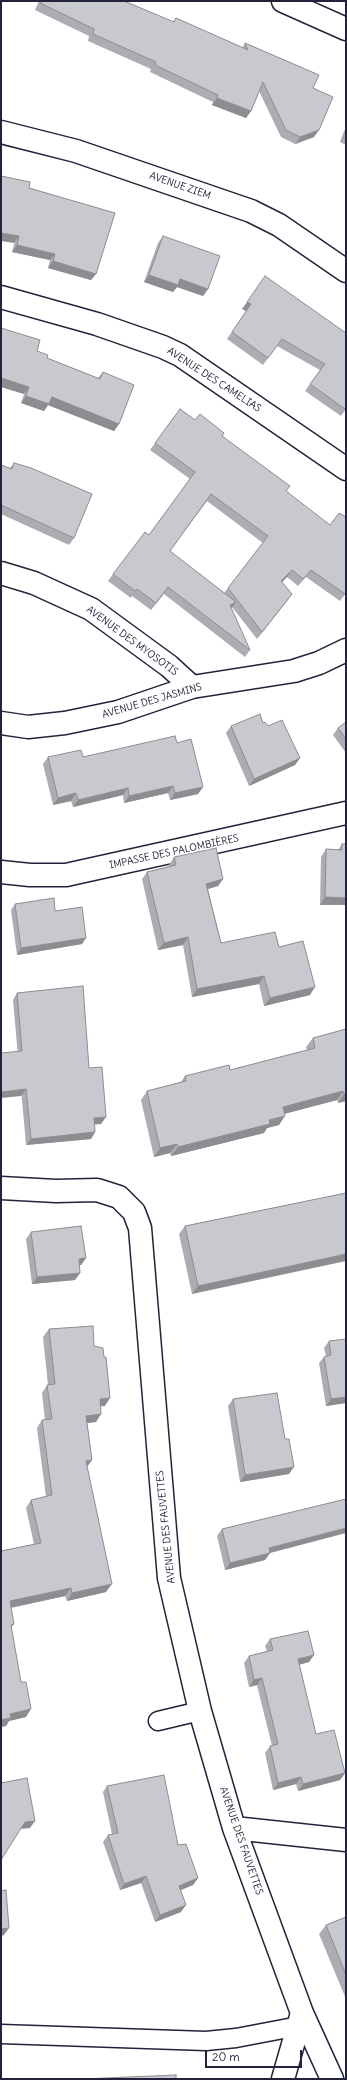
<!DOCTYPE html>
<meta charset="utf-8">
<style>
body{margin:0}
#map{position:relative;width:347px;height:2080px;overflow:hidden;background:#fff;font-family:Delius,sans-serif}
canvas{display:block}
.frame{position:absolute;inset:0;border:2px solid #22223b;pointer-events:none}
.scale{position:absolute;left:205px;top:2050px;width:97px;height:18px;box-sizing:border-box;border:2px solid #22223b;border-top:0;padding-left:5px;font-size:12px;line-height:14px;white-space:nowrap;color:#22223b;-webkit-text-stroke:3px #fff;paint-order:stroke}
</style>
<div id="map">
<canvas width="347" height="2080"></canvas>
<div class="frame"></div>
<div class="scale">20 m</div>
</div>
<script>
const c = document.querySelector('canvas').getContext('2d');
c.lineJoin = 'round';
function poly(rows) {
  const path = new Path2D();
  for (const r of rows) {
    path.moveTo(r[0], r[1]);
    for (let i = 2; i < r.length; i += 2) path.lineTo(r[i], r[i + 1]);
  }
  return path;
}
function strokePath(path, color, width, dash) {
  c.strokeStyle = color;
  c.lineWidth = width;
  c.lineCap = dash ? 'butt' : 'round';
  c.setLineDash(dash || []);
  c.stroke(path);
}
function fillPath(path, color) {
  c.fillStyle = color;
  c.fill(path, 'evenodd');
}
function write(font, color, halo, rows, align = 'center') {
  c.font = font + ' Delius,sans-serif';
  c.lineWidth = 3;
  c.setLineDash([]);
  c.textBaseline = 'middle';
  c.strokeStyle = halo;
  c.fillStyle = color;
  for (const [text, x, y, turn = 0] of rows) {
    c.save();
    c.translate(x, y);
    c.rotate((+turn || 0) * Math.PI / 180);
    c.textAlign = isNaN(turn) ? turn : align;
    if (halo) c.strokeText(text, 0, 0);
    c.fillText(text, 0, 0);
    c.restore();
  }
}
const service = poly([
 [158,1721,200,1711],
 [1,2034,206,2041,236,2038,299,2026]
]);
const minor = poly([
 [283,1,346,29],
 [1,132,76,151,251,211,279,225,346,271],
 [1,297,97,324,163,347,180,355,346,469],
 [1,573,34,583,91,609,169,666,192,687],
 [1,723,28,727,65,723,118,712,192,687,294,671,319,663,346,650],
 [1,872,30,875,66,875,346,813],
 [1,1188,56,1191,97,1190,119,1197,134,1212,140,1228,169,1578,200,1711,234,1828,302,2013,332,2079],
 [234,1828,346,1840],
 [283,2079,302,2013]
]);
strokePath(service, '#22223b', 21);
strokePath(minor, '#22223b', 25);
strokePath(service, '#fff', 18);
strokePath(minor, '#fff', 22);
fillPath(poly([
 [39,1,124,1,173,22,176,18,242,48,245,43,313,88,314,137,295,144,281,137,259,91,251,111,246,118,212,105,213,102,150,72,151,69,88,41,89,36,35,10],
 [346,128,346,145,340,142,344,131],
 [29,188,96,274,91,280,48,268,50,260,12,252],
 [163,236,208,289,203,296,177,287,173,292,144,282,158,243],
 [242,309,346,333,346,409,341,416,305,391,320,370,277,346,263,365,227,339,246,311],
 [1,328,47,358,98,378,103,372,119,424,114,431,48,405,44,411,21,403,24,394,1,387],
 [180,409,195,420,222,436,286,491,346,593,340,601,306,577,298,586,287,577,282,582,292,594,257,639,232,607,231,608,250,650,245,657,164,594,151,610,132,596,131,598,108,581,113,574,149,535,190,479,150,450],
 [207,501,263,543,224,593,170,551],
 [14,463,74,538,69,545,1,514,1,465,10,468],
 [346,722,346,753,333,735,338,728],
 [263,723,300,758,295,765,249,786,226,733,231,726],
 [177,743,203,787,198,794,170,800,168,793,124,803,123,795,73,807,71,801,53,805,43,764,48,757,83,757],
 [342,844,346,844,346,905,320,905,321,857,326,849,338,850],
 [174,857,223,879,218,886,208,889,221,943,279,947,310,995,264,1006,259,984,192,997,183,945,158,950,142,879,147,872,169,866,169,865],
 [15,904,55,911,82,944,17,955,11,910],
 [17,993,89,1068,101,1124,94,1124,95,1132,91,1139,26,1145,13,1000],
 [346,1029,346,1101,338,1103,337,1100,284,1114,279,1125,267,1128,264,1133,171,1156,170,1153,154,1157,141,1100,147,1091,181,1082,185,1076,230,1070,307,1050,306,1047,313,1038],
 [346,1193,192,1294,179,1234,185,1226],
 [31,1232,86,1258,81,1265,79,1265,80,1273,75,1280,32,1284,26,1239],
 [49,1329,94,1346,105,1406,101,1406,96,1422,87,1423,92,1460,87,1467,106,1592,67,1601,65,1596,11,1608,14,1624,11,1628,26,1717,9,1721,6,1726,1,1727,1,1551,34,1544,26,1508,31,1500,46,1497,37,1428,42,1420,45,1420,42,1393,47,1385,48,1385,43,1337],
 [329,1341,346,1403,326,1406,319,1363,324,1357,326,1356,324,1348],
 [233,1399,289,1474,240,1482,228,1406],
 [222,1529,270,1553,265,1560,225,1570,217,1536],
 [270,1639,314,1655,309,1662,299,1665,316,1734,345,1773,340,1780,298,1791,296,1784,273,1790,265,1753,270,1746,272,1746,257,1685,249,1687,244,1663,249,1656,267,1651,265,1646],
 [107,1786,178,1845,198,1878,193,1885,180,1890,181,1912,155,1922,141,1883,120,1890,103,1842,108,1835,112,1834,103,1792],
 [346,1917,346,1999,319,1934,326,1925]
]), '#acacb2');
fillPath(poly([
 [217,98,251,111,246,118,212,105],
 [319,130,314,137,295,144,300,137],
 [1,233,19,236,14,243,1,241],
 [17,245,55,254,50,260,12,252],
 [53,261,96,274,91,280,48,268],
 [149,275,180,279,208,289,203,296,177,287,173,292,144,282],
 [247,302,251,304,246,311,242,309],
 [1,378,29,387,24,394,1,387],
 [26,396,52,397,119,424,114,431,48,405,44,411,21,403],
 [292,570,287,577,276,588,281,581],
 [292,594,287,601,257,639,262,632],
 [236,602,231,609,230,605],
 [300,758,295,765,249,786,254,779],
 [173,786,168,793,124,803,129,796],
 [203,787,198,794,170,800,175,793],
 [128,788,123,795,73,807,78,800],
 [76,793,71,801,53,805,58,798],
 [223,879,218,886,201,891,206,884],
 [325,897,346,898,346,905,320,905],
 [188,937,183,945,158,950,164,943],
 [86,938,82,944,17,955,21,948],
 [264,976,259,984,192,997,197,989],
 [315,987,310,995,264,1006,270,998],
 [26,1089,21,1096,1,1098,1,1092],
 [343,1091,337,1100,276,1116,283,1107],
 [344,1094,346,1094,346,1101,338,1103],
 [285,1116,279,1125,267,1128,264,1133,171,1156,178,1147],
 [106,1117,101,1124,89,1125,94,1118],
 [95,1132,91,1139,26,1145,31,1139],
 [177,1144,170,1153,154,1157,160,1148],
 [346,1254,346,1261,192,1294,198,1286],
 [86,1258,81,1265,74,1266,79,1259],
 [80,1273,75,1280,32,1284,37,1277],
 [346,1397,346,1403,326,1406,331,1399],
 [110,1398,105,1406,94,1407,100,1399],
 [101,1414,96,1422,80,1424,86,1416],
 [92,1460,86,1468,86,1461],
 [294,1467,289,1474,240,1482,245,1475],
 [346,1528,346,1533,270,1553,265,1560,225,1570,230,1563,269,1548],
 [112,1584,106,1592,67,1601,72,1593],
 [71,1588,65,1596,4,1609,10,1601],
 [314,1655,309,1662,293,1666,298,1659],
 [262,1678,257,1685,249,1687,254,1680],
 [31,1709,26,1717,9,1721,6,1726,1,1727,1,1720,10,1714],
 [345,1773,340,1780,298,1791,303,1784],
 [301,1777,296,1784,273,1790,278,1783],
 [35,1821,30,1828,20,1829,25,1822],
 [146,1876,141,1883,120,1890,124,1884],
 [198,1878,193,1885,174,1893,179,1886],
 [186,1905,181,1912,155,1922,160,1915],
 [9,1928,4,1935,1,1936,1,1929]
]), '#8c8c91');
const building = poly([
 [41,1,124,1,174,22,176,18,248,50,245,43,319,75,313,88,333,97,319,130,300,137,286,130,263,82,251,111,217,98,218,95,155,65,156,62,93,34,94,29,40,3,41,1],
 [1,176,30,182,29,188,115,213,96,274,53,261,55,254,17,245,19,236,1,233,1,176],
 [163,236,220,256,208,289,180,279,178,285,149,275,163,236],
 [265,276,346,333,346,409,345,409,310,384,325,364,282,339,268,358,232,332,251,304,247,302,265,276],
 [1,328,40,340,37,351,48,355,47,358,100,379,103,372,134,385,119,424,52,397,49,404,26,396,29,387,1,378,1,328],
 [180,409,195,420,200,414,224,433,222,436,290,486,286,491,330,525,339,513,346,517,346,593,345,594,311,570,303,579,292,570,281,581,292,594,262,632,228,588,268,536,211,494,170,551,236,602,230,605,250,650,168,587,156,603,137,589,135,591,113,574,145,532,149,535,195,472,155,443,180,409],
 [14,463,31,468,92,494,74,538,1,505,1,465,12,469,14,463],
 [260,714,263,723,265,722,268,726,282,720,300,758,254,779,231,726,260,714],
 [346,722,346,739,338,728,346,722],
 [175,736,177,743,191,739,203,787,175,793,173,786,129,796,128,788,78,800,76,793,58,798,48,757,81,750,83,757,175,736],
 [342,844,346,844,346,898,325,897,326,849,342,850,342,844],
 [216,848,223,879,206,884,221,943,275,932,279,947,303,941,315,987,270,998,264,976,197,989,188,937,164,943,147,872,176,865,174,857,216,848],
 [54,898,55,911,82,907,86,938,21,948,15,904,54,898],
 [83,986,89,1068,102,1067,106,1117,94,1118,95,1132,31,1139,26,1089,1,1092,1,1053,22,1051,17,993,83,986],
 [346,1029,346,1094,344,1094,343,1091,283,1107,285,1116,269,1120,270,1124,178,1147,177,1144,160,1148,147,1091,186,1081,185,1076,229,1065,230,1070,315,1048,313,1038,346,1029],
 [346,1193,346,1254,198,1286,185,1226,346,1193],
 [81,1226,86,1258,79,1259,80,1273,37,1277,31,1232,81,1226],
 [93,1326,94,1346,103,1348,104,1357,106,1357,110,1398,100,1399,101,1414,86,1416,92,1460,86,1461,112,1584,72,1593,71,1588,10,1601,14,1624,11,1625,21,1682,26,1682,31,1709,10,1714,11,1718,1,1720,1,1551,41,1543,31,1500,52,1495,42,1420,52,1419,47,1385,55,1384,49,1329,93,1326],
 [346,1339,346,1397,331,1399,324,1357,331,1355,329,1341,346,1339],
 [277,1393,285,1439,289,1439,294,1467,245,1475,233,1399,277,1393],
 [346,1499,346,1528,269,1548,270,1553,230,1563,222,1529,346,1499],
 [308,1631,314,1655,298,1659,316,1734,334,1730,345,1773,303,1784,301,1777,278,1783,270,1746,278,1744,262,1678,254,1680,249,1656,273,1650,270,1639,308,1631],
 [164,1775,178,1845,186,1844,198,1878,179,1886,186,1905,160,1915,146,1876,124,1884,108,1835,118,1833,107,1786,164,1775],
 [27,1778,35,1821,25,1822,1,1860,1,1783,27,1778],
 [6,1890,9,1928,1,1929,1,1891,6,1890],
 [346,1917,346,1975,326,1925,346,1917],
 [176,2075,176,2079,82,2079,176,2075]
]);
fillPath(building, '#c8c8cf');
strokePath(building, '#8c8c91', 1);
write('10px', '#22223b', '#fff', [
 ["AVENUE ZIEM",180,186,19],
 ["AVENUE DES CAMELIAS",214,380,33],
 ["AVENUE DES MYOSOTIS",132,641,36],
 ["AVENUE DES JASMINS",152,701,-16],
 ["IMPASSE DES PALOMBIÈRES",174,852,-12],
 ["AVENUE DES FAUVETTES",166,1527,-96],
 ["AVENUE DES FAUVETTES",241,1841,71]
]);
</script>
